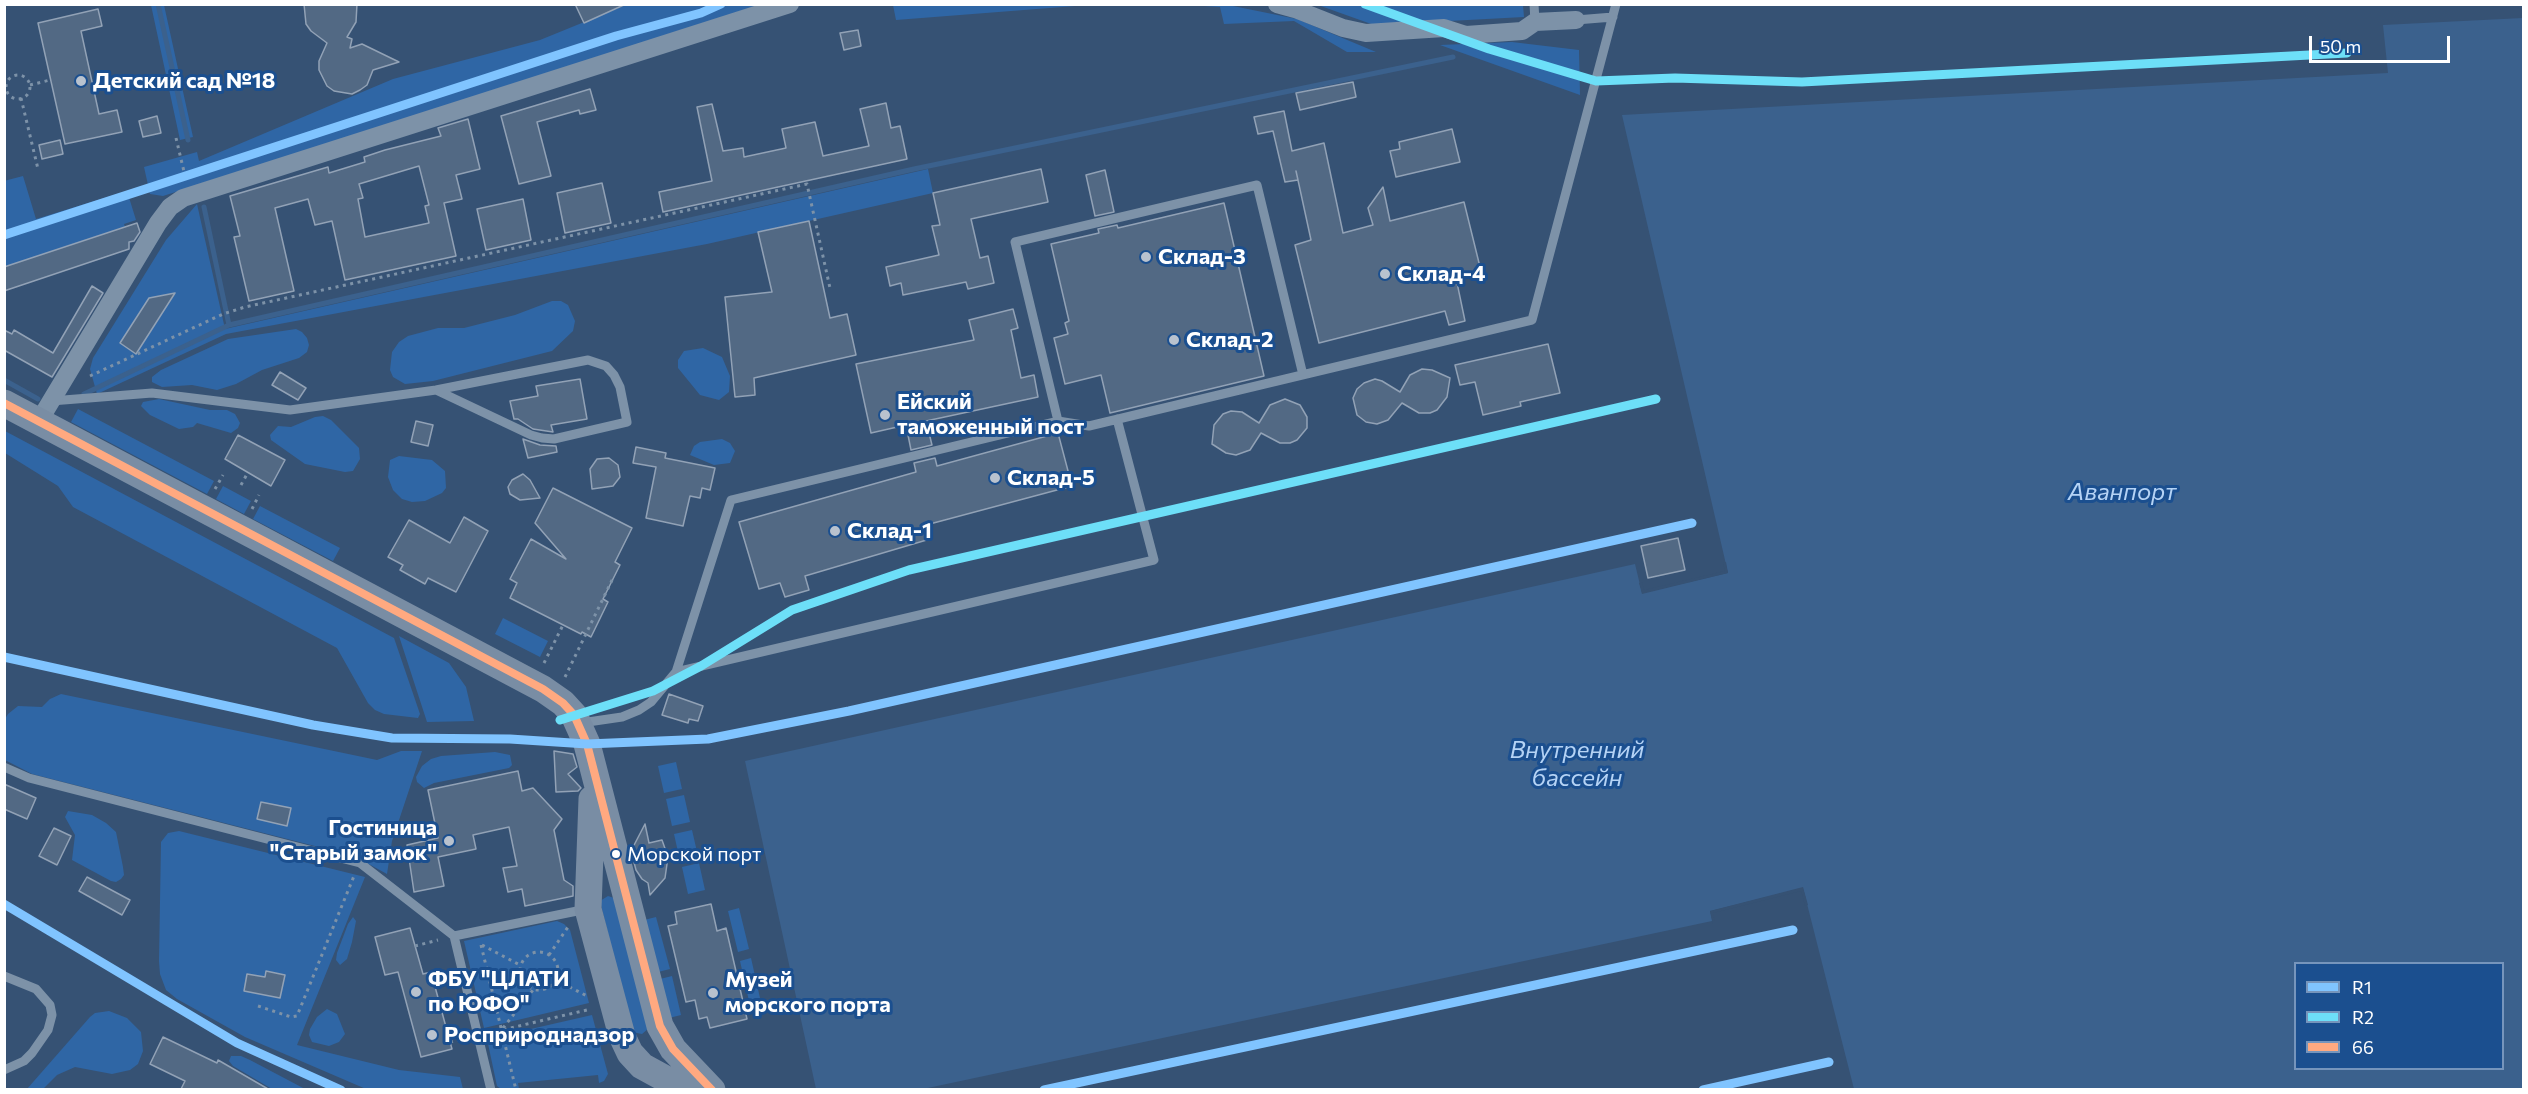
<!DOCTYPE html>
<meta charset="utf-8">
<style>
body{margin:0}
#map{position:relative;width:2528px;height:1094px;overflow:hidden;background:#365274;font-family:Commissioner,sans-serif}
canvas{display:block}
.frame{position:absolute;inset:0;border:6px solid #fff;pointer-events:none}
.legend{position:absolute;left:2294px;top:962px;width:210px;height:108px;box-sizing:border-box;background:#1b4f8f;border:2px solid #7695bc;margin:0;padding:8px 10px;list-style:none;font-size:18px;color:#fff}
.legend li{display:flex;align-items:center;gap:12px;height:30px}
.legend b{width:30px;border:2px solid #7695bc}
.scale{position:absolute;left:2309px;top:36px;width:141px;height:27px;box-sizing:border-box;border:3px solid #fff;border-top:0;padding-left:8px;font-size:18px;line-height:21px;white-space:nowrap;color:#fff;-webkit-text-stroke:4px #1b4f8f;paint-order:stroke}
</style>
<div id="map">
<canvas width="2528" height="1094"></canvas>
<div class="frame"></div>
<ul class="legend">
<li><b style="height:8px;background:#80c4ff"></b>R1</li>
<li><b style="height:8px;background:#6ddff8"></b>R2</li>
<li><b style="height:8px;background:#ffa980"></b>66</li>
</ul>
<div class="scale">50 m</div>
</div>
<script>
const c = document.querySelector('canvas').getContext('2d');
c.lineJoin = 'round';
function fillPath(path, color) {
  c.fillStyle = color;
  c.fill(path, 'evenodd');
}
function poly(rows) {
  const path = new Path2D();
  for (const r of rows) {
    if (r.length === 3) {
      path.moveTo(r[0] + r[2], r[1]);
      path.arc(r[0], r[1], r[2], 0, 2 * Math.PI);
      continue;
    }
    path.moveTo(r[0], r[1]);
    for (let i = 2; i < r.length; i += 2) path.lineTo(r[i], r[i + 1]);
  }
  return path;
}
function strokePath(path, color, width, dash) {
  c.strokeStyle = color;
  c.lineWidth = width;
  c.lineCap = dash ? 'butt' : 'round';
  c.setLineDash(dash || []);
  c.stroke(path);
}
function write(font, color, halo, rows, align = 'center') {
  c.font = font + ' Commissioner,sans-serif';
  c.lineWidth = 6;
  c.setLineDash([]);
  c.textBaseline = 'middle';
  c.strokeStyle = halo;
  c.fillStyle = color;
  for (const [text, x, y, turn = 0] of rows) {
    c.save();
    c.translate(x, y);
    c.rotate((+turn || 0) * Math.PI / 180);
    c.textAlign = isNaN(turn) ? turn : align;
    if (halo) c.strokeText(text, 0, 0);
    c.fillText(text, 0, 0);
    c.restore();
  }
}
fillPath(poly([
 [151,5,164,5,193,137,180,140],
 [626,5,760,5,163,196,150,194,144,167,197,152,199,161,393,79,540,40],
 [893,5,893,4,1088,5,896,20],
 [1188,5,1228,5,1297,19,1376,52,1347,52,1294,21,1224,24,1220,7],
 [1318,5,1523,5,1524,17,1374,25],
 [1512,42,1579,50,1580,95,1440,45],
 [928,169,933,193,707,244,226,334,97,394,90,369,93,358,166,240,197,204,225,329],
 [23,176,36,219,127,191,136,220,124,224,125,227,5,267,4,181],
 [552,301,561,301,568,305,575,321,573,331,552,351,433,381,405,384,393,377,390,370,392,352,399,342,408,336,438,328,464,328,515,315],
 [296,329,302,332,307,338,309,345,307,352,299,358,262,370,236,384,217,390,192,385,162,387,152,382,152,377,161,370,228,339],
 [703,348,722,357,730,376,729,392,719,400,700,395,678,368,678,360,684,351],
 [159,399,210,410,227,410,235,414,240,423,238,428,231,433,197,423,193,427,179,429,150,415,141,406,143,402],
 [78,409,214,481,207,494,71,422],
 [323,416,331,420,359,448,360,459,353,471,345,472,305,464,271,440,270,435,278,426,291,427,315,417],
 [5,431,394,638,420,714,418,718,384,714,375,710,368,703,337,648,73,507,58,486,5,453],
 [722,439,730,443,735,451,730,463,714,465,690,455,694,446,700,442],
 [399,456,432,460,445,471,446,488,442,493,425,501,412,502,402,499,393,490,388,477,390,460],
 [223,486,251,501,244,514,216,499],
 [260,506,340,548,333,561,253,519],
 [503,618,548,641,540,657,495,634],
 [399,636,449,663,466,687,474,721,427,722],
 [61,694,377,760,401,751,422,751,392,841,387,874,354,856,32,774,5,760,5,719,8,714,18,706,42,707,50,699],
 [495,752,510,755,512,765,509,768,434,783,424,788,417,782,416,777,422,766,431,759,441,756],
 [676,762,682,789,664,793,658,766],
 [684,795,690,822,672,826,666,799],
 [68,811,92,815,106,823,116,832,123,867,124,875,121,879,116,882,111,881,72,860,75,835,65,817],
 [692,830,698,856,680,861,674,834],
 [179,831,365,877,297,1045,399,1070,460,1077,463,1089,366,1089,245,1037,177,999,166,990,160,974,159,961,161,842,168,833],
 [699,863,705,890,688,894,682,867],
 [608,896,614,898,649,1028,642,1034,632,1032,600,901],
 [739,908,749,949,738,952,728,911],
 [353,917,356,921,352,942,347,959,340,965,336,960,337,953,348,924],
 [656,917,670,969,658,972,644,920],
 [557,921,564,924,570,930,589,1003,484,1028,464,941],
 [751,958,760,998,749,1001,740,961],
 [672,976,681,1015,669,1018,660,979],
 [327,1009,337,1014,345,1034,339,1042,329,1046,312,1042,309,1035,310,1029,317,1017],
 [109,1011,127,1018,141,1032,143,1051,138,1064,130,1070,112,1074,75,1067,57,1075,43,1089,27,1089,90,1017,95,1013],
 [592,1015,608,1074,604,1081,599,1083,598,1075,518,1083,519,1089,501,1089,497,1086,487,1039],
 [231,1056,241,1056,250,1060,305,1089,272,1089,233,1066,229,1061]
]), '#2f66a5');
fillPath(poly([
 [2523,18,2523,1089,1854,1089,1803,888,1710,911,1712,921,923,1089,816,1089,745,761,1635,564,1642,593,1728,573,1622,115,2388,73,2383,25],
 [2296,964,2502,964,2502,1068,2296,1068]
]), '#3b618d');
fillPath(poly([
 [1726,562,1728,573,1642,594,1639,583,1642,582,1644,590,1725,571,1723,563],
 [1803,887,1808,905,1805,906,1801,891,1713,913,1715,922,1713,924,1710,911]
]), '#365274');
strokePath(poly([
 [158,4,188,140],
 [204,207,229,325],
 [4,380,38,399],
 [84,394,229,325,914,169,1453,57]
]), '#3b618d', 5);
const building = poly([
 [304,4,357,4,356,22,347,37,352,39,350,48,362,44,399,62,373,70,367,85,360,90,352,94,334,91,327,86,319,70,319,61,327,43,311,31,306,24,304,4],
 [575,4,626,4,584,23,575,4],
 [98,9,102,26,81,31,99,114,117,110,122,132,65,144,38,23,98,9],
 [858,30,861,46,844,50,840,33,858,30],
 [1353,82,1356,97,1300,110,1296,93,1353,82],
 [590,89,596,110,580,114,579,110,537,122,551,176,519,184,501,116,590,89],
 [886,103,891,128,900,126,907,159,663,212,659,192,712,181,697,107,712,104,723,151,743,148,744,157,786,148,782,129,815,122,823,156,869,146,860,109,886,103],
 [1284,111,1292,151,1324,143,1343,233,1373,225,1368,208,1383,187,1390,221,1464,202,1481,271,1456,278,1465,321,1449,325,1445,311,1319,343,1295,245,1311,240,1296,171,1298,180,1285,182,1273,131,1258,134,1254,117,1284,111],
 [157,116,161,133,143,137,139,121,157,116],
 [468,119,480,169,456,175,462,199,444,203,456,256,345,280,332,221,315,225,308,199,275,208,294,291,249,301,234,237,240,236,230,196,328,167,329,173,365,162,364,157,385,150,441,136,438,128,468,119],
 [419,166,429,205,425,206,429,223,365,237,358,199,363,198,359,184,419,166],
 [1452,129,1460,162,1396,177,1390,151,1400,149,1399,142,1452,129],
 [60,140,63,154,42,159,39,145,60,140],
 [1041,169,1048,202,971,219,980,258,988,256,994,283,968,289,966,282,903,295,901,283,890,286,886,267,939,255,932,226,940,225,933,193,1041,169],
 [1105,170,1114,212,1095,216,1086,175,1105,170],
 [602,183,611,223,565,233,557,193,602,183],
 [523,199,531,240,486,250,477,209,523,199],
 [1224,203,1264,376,1110,413,1101,375,1065,384,1054,338,1068,334,1065,323,1069,321,1051,244,1099,233,1098,229,1117,225,1118,228,1224,203],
 [809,221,830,318,847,314,856,355,754,378,755,395,735,397,725,297,772,292,758,232,809,221],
 [137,223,140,232,134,241,129,242,129,249,4,291,4,267,137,223],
 [92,286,103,293,52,377,4,350,4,330,12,334,14,330,53,353,92,286],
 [175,293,136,354,120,343,149,298,175,293],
 [1013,309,1018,328,1011,330,1021,378,1034,375,1038,397,926,421,932,445,911,450,906,425,871,433,856,364,974,340,969,320,1013,309],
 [1548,344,1560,393,1520,402,1521,406,1483,415,1475,382,1460,385,1455,365,1548,344],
 [1422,369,1432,370,1450,378,1447,397,1437,410,1430,413,1419,413,1402,403,1388,420,1377,424,1366,422,1357,415,1353,398,1357,389,1364,383,1375,379,1382,381,1400,392,1410,375,1422,369],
 [280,372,306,388,298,400,272,385,280,372],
 [580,379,587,419,551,425,553,432,533,429,518,419,514,419,510,401,538,396,536,386,580,379],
 [1285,399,1300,405,1307,417,1307,428,1297,440,1290,443,1280,443,1261,433,1250,450,1236,455,1226,453,1212,444,1214,425,1223,414,1231,411,1242,412,1259,423,1270,405,1285,399],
 [416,421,433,425,428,446,411,442,416,421],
 [1058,433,1072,486,926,525,930,539,805,576,809,590,785,597,780,583,759,589,739,522,916,472,914,463,935,458,937,466,1058,433],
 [238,435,285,460,271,486,225,459,238,435],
 [523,439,540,445,556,446,557,452,528,458,523,439],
 [636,447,666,453,665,458,715,468,710,490,702,488,700,498,690,496,683,526,646,518,656,467,633,463,636,447],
 [609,458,618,465,620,477,613,486,592,489,590,469,597,459,609,458],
 [523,474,530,480,540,498,520,500,510,494,508,487,512,480,523,474],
 [553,488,632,528,615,562,620,565,603,599,608,602,591,637,582,632,581,634,510,598,517,583,510,579,531,539,566,559,535,523,553,488],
 [464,517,488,531,456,592,428,578,425,584,400,570,403,565,388,557,409,520,450,543,464,517],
 [1678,538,1685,570,1648,578,1641,546,1678,538],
 [669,694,703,706,698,721,689,719,688,723,662,715,669,694],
 [554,751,573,754,577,767,568,774,581,788,578,791,556,792,554,751],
 [518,771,522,791,533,788,562,819,554,830,564,880,573,886,573,896,525,906,522,889,508,892,503,868,517,866,509,827,473,835,476,849,438,857,444,886,414,892,407,845,438,838,428,790,518,771],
 [4,784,36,798,27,819,4,809,4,784],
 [261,802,291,808,287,826,257,819,261,802],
 [645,824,649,843,662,840,668,857,665,878,650,895,648,883,642,879,636,870,631,851,645,824],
 [54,828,71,836,57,865,39,856,54,828],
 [87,877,130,900,122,915,79,891,87,877],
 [711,904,717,931,726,928,747,1019,710,1028,707,1017,699,1019,695,1000,686,1002,668,926,677,924,675,912,711,904],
 [410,928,423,974,431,972,452,1049,421,1057,398,972,385,975,375,937,410,928],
 [266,971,285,975,280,998,244,991,247,974,265,977,266,971],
 [163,1037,217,1063,218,1060,268,1089,181,1089,185,1081,150,1064,163,1037]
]);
fillPath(building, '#526984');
strokePath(building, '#92a2b6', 1.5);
strokePath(poly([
 [18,87,12],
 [30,85,50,80],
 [21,98,38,169],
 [176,138,186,180],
 [90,376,223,314,245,307,807,184,830,288],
 [241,485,247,474],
 [215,489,223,475],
 [252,509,259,495],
 [544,663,563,625],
 [565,677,614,576],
 [481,945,516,1090],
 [482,945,520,965],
 [415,946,438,940],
 [539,971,19],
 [549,955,568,927],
 [556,980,587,996],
 [258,1006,291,1017,297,1016,354,876],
 [503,1028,533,990],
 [489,1033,591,1009],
 [450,1042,465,1038]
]), '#7d92a8', 3, [3, 4.5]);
strokePath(poly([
 [1534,4,1535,22],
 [1576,20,1613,17],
 [51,401,152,393,290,410,436,390,588,360,606,366,614,375,620,387,627,422,554,439,542,438,531,435,436,390],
 [1058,421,1015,242,1257,185,1303,375],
 [676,672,1154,560,1117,419],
 [581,723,622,717,639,710,651,702,676,672,731,500,1058,421,1089,426,1532,320,1616,4],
 [4,767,29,778,360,863,454,936,491,1090],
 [454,936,587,909],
 [4,976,36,989,50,1005,52,1015,48,1030,32,1053,24,1061,4,1070]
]), '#7d92a8', 9);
strokePath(poly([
 [1277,4,1295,9,1343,28,1366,33,1444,28,1466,35,1522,31,1535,22,1576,20],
 [39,421,158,223,170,207,183,198,790,4]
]), '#7d92a8', 18);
strokePath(poly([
 [4,403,543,689,563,703,574,715,587,744,660,1026,673,1049,712,1090],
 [592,799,588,909,622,1036,630,1053,642,1066,686,1090]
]), '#798da4', 27);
strokePath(poly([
 [4,403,543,689,563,703,574,715,587,744,660,1026,673,1049,712,1090]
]), '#ffa980', 8);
strokePath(poly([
 [4,235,616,36,701,13,721,4],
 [4,657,313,725,392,738,510,739,587,744,708,739,849,711,1692,523],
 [4,904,237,1043,341,1090],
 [1044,1090,1793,930],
 [1703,1090,1829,1062]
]), '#80c4ff', 9);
strokePath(poly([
 [1365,4,1489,49,1596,81,1675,78,1802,82,2347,53],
 [560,720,653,691,701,666,792,610,909,570,1656,399]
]), '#6ddff8', 9);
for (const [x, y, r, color] of [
 [81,81,6,"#b9c2ce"],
 [1146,257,6,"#b9c2ce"],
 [1385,274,6,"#b9c2ce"],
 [1174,340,6,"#b9c2ce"],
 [885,415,6,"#b9c2ce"],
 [995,478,6,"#b9c2ce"],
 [835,531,6,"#b9c2ce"],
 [449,841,6,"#b9c2ce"],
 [616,854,5,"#fff"],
 [416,992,6,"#b9c2ce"],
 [713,993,6,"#b9c2ce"],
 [432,1035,6,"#b9c2ce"]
]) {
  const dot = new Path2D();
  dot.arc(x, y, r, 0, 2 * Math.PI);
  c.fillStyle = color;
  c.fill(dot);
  strokePath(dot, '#1b4f8f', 2);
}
write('20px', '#fff', '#1b4f8f', [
 ["Морской порт",627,854]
], 'left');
write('bold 22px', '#fff', '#1b4f8f', [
 ["Детский сад №18",93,81],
 ["Склад-3",1158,257],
 ["Склад-4",1397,274],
 ["Склад-2",1186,340],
 ["Ейский",897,402],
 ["таможенный пост",897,427],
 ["Склад-5",1007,478],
 ["Склад-1",847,531],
 ["Гостиница",437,828,"right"],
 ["\"Старый замок\"",437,853,"right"],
 ["ФБУ \"ЦЛАТИ",428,979],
 ["по ЮФО\"",428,1004],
 ["Музей",725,980],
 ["морского порта",725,1005],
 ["Росприроднадзор",444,1035]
], 'left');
write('italic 24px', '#b5d3f5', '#1b4f8f', [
 ["Аванпорт",2122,492],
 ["Внутренний",1577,750],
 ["бассейн",1577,778]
]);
</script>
